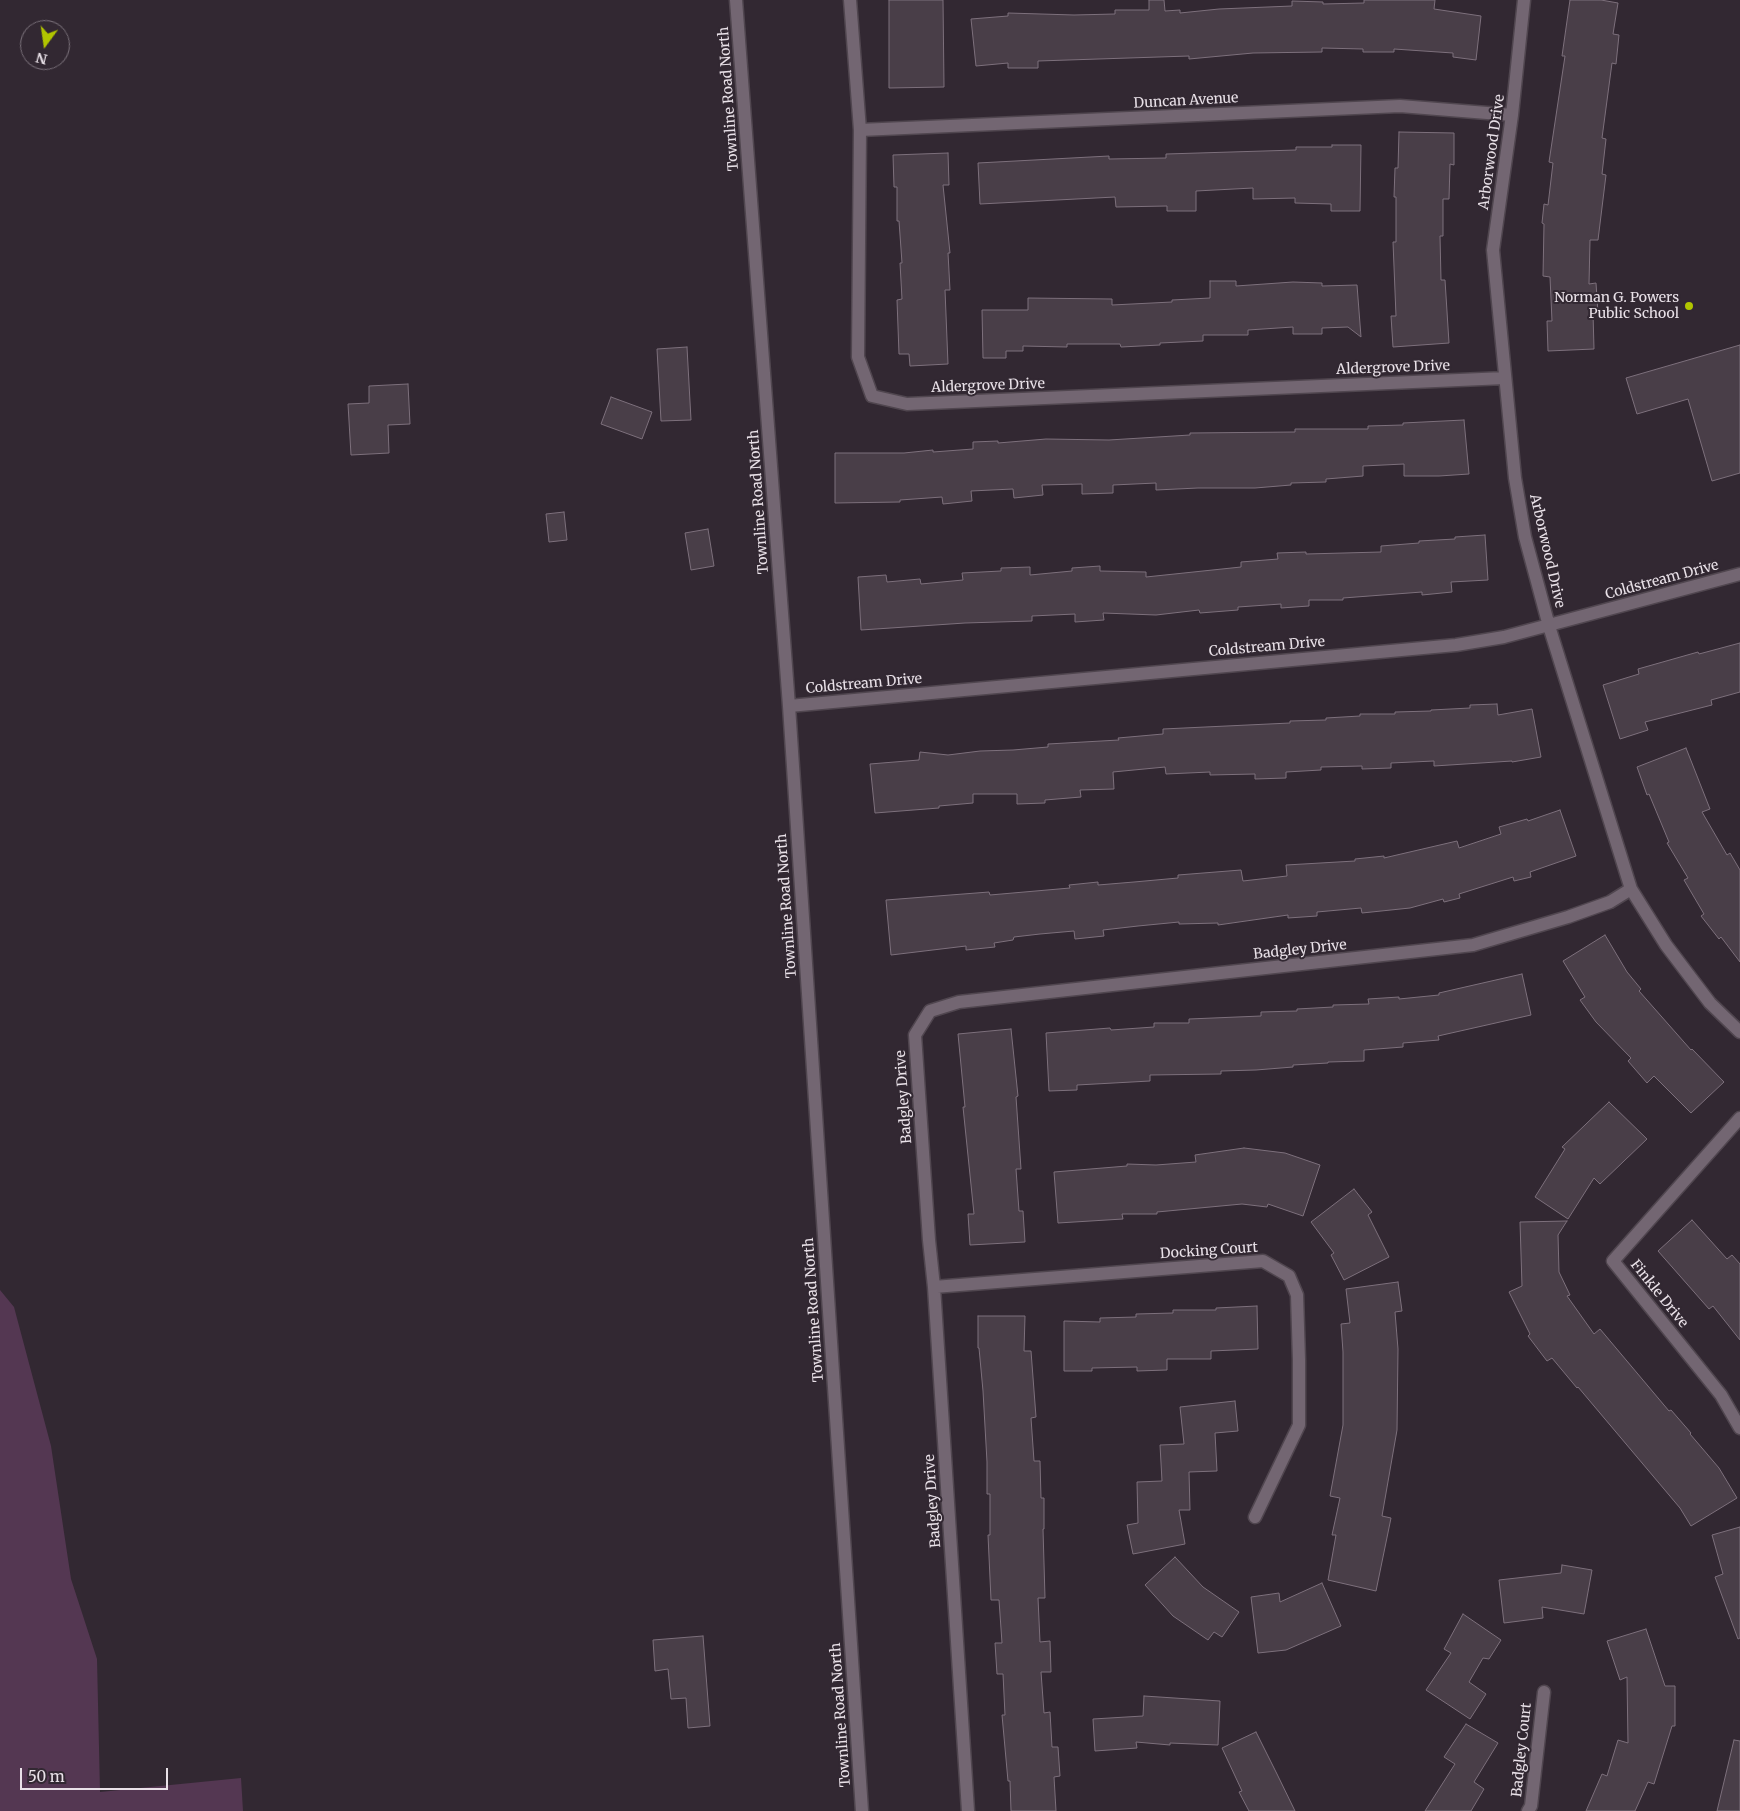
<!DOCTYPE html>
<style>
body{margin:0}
#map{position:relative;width:1740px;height:1811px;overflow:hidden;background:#322832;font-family:Merriweather,serif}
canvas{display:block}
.north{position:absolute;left:20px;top:20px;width:50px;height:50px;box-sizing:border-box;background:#322832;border:1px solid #7b727b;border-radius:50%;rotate:194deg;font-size:14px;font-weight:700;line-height:20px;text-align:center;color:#e9e1e8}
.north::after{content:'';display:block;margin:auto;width:18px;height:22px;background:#b1c500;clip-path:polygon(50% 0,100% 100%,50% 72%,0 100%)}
.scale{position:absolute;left:20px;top:1768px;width:148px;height:22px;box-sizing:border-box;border:2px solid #e9e1e8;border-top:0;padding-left:6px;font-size:15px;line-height:18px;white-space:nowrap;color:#e9e1e8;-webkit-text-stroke:4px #322832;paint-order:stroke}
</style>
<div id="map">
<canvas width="1740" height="1811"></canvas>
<div class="north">N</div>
<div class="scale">50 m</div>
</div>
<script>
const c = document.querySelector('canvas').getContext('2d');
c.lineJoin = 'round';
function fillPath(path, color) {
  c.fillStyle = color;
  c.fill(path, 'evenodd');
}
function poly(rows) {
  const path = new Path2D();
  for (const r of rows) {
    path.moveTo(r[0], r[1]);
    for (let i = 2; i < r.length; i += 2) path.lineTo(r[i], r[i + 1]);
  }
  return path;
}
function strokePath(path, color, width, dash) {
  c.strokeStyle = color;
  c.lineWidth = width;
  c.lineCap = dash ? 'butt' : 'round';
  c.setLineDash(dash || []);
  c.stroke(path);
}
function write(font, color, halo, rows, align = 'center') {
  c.font = font + ' Merriweather,serif';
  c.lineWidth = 4;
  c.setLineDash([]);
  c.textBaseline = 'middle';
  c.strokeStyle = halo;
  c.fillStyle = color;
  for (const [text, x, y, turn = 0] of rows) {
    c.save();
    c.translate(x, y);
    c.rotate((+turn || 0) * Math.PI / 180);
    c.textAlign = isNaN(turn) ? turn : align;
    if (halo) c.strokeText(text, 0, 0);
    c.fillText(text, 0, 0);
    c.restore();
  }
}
fillPath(poly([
 [0,1290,14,1307,51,1446,71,1579,97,1659,100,1792,241,1778,243,1811,0,1811]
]), '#543752');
const building = poly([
 [889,0,943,0,944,87,889,88,889,0],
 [1149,0,1164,0,1165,11,1180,10,1180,13,1219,9,1292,6,1292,1,1323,2,1323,4,1364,3,1364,0,1435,0,1434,9,1481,16,1476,60,1453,57,1453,53,1394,49,1394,52,1363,52,1363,49,1322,48,1322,52,1253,53,1189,59,1189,56,1038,61,1038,68,1008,68,1008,63,976,66,971,19,1008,16,1008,13,1074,15,1115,14,1115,10,1149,10,1149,0],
 [1570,0,1601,0,1618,3,1613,34,1619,35,1616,64,1612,63,1602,138,1606,139,1602,174,1606,175,1598,240,1590,240,1589,284,1596,283,1598,313,1593,313,1594,349,1548,351,1547,321,1552,321,1550,277,1543,276,1544,224,1542,223,1544,204,1548,205,1553,163,1549,162,1565,56,1562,56,1570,0],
 [1399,132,1454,133,1454,165,1450,164,1449,199,1443,199,1443,236,1440,236,1441,280,1445,280,1449,343,1393,347,1391,316,1396,316,1393,242,1396,242,1396,197,1394,197,1395,168,1398,168,1399,132],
 [1332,145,1361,145,1360,211,1331,211,1331,204,1295,203,1295,198,1253,199,1253,188,1196,191,1196,211,1167,211,1167,206,1116,207,1115,197,980,204,978,163,1109,156,1109,159,1166,158,1166,154,1296,150,1296,147,1332,147,1332,145],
 [948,153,949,185,943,185,950,253,948,253,950,290,945,290,948,364,910,366,909,354,899,354,897,300,902,299,900,263,902,263,899,221,897,221,897,187,894,187,893,155,948,153],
 [1210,281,1236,281,1236,286,1293,282,1322,283,1322,286,1357,285,1361,337,1348,327,1322,328,1322,334,1293,334,1293,327,1248,330,1248,335,1203,335,1203,341,1160,343,1160,345,1121,347,1120,344,1067,344,1067,347,1023,346,1023,351,1006,351,1006,358,983,358,982,310,1028,310,1028,298,1112,299,1112,305,1172,302,1172,300,1210,298,1210,281],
 [1740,345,1740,473,1712,481,1688,399,1637,414,1626,378,1740,345],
 [687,347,691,420,661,421,657,349,687,347],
 [408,384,410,424,388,425,389,453,351,455,348,404,369,403,369,386,408,384],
 [611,397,652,412,642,439,601,424,611,397],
 [1464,420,1469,474,1439,476,1404,476,1404,464,1363,466,1363,476,1326,479,1326,482,1291,483,1291,485,1255,488,1198,488,1156,490,1156,483,1113,485,1113,493,1082,494,1082,484,1042,485,1043,495,1014,498,1013,489,971,491,972,501,943,504,942,497,900,500,900,502,835,503,835,453,904,453,933,450,933,452,973,449,973,442,998,441,998,443,1046,439,1109,440,1190,435,1190,433,1295,432,1295,429,1368,429,1368,426,1403,425,1403,423,1464,420],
 [564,512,567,540,549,542,546,514,564,512],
 [708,529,714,566,691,570,685,533,708,529],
 [1485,535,1488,580,1451,582,1452,592,1422,595,1422,592,1343,598,1343,600,1309,600,1309,606,1281,608,1281,604,1238,607,1238,610,1200,613,1199,610,1156,615,1103,613,1104,620,1075,622,1075,614,1032,616,1032,621,965,623,861,630,858,577,886,575,887,582,920,579,921,584,963,580,962,573,1001,571,1001,568,1030,567,1030,575,1072,571,1072,568,1100,566,1100,571,1146,572,1146,577,1241,567,1241,562,1278,559,1277,553,1306,552,1306,554,1381,552,1381,546,1419,543,1419,541,1455,539,1455,537,1485,535],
 [1740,643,1740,692,1711,700,1712,705,1645,722,1648,730,1620,739,1603,685,1639,674,1638,669,1698,652,1699,654,1740,643],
 [1497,704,1498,715,1532,709,1541,757,1512,762,1512,761,1434,766,1434,761,1391,763,1391,768,1362,769,1362,766,1321,767,1321,770,1286,772,1286,778,1255,779,1255,774,1210,775,1210,772,1166,774,1165,767,1113,772,1114,789,1080,790,1081,797,1045,800,1045,803,1017,804,1017,794,973,794,973,803,939,806,939,808,875,813,870,764,919,760,920,752,948,755,980,751,1013,750,1048,747,1048,744,1119,740,1118,738,1163,734,1163,729,1290,723,1290,721,1326,720,1326,718,1360,716,1360,714,1395,714,1395,712,1431,711,1431,710,1470,708,1470,705,1497,704],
 [1686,748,1710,809,1702,812,1727,855,1730,853,1740,870,1740,962,1721,937,1719,939,1701,916,1704,914,1684,880,1688,878,1667,843,1669,842,1649,794,1647,795,1637,767,1686,748],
 [1560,810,1576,856,1530,872,1531,877,1514,881,1513,877,1459,894,1460,898,1444,902,1443,899,1410,908,1362,913,1361,908,1317,912,1317,916,1288,918,1288,915,1218,925,1218,923,1179,924,1179,922,1138,926,1103,930,1104,936,1075,939,1074,931,1040,934,1014,937,1013,940,994,943,995,947,966,950,966,946,891,955,886,900,989,892,990,895,1070,888,1069,885,1098,882,1098,885,1134,882,1178,878,1178,875,1241,870,1243,881,1287,876,1286,865,1355,861,1355,859,1384,856,1384,858,1457,841,1459,848,1501,834,1499,827,1527,819,1528,821,1560,810],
 [1605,935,1627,972,1641,989,1639,991,1691,1050,1692,1049,1724,1082,1691,1113,1654,1076,1647,1083,1628,1061,1631,1058,1596,1022,1580,1000,1585,997,1563,961,1605,935],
 [1522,974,1531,1015,1438,1036,1439,1040,1403,1043,1403,1047,1364,1050,1364,1061,1328,1062,1328,1063,1293,1065,1293,1067,1256,1070,1221,1071,1221,1074,1150,1075,1150,1081,1077,1085,1077,1090,1049,1091,1046,1033,1110,1028,1111,1030,1154,1027,1154,1023,1189,1023,1189,1019,1261,1016,1261,1012,1297,1011,1297,1009,1333,1007,1333,1005,1369,1004,1368,999,1399,997,1399,999,1439,995,1439,993,1522,974],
 [1011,1029,1018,1096,1016,1097,1021,1169,1016,1169,1019,1211,1023,1211,1025,1242,970,1245,968,1214,974,1214,963,1107,965,1107,958,1034,1011,1029],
 [1609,1102,1647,1139,1600,1184,1594,1178,1568,1219,1535,1197,1565,1149,1562,1147,1609,1102],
 [1244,1148,1285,1153,1320,1165,1303,1216,1268,1204,1267,1207,1242,1204,1157,1212,1157,1214,1122,1214,1123,1219,1058,1223,1054,1172,1127,1166,1127,1164,1156,1165,1196,1162,1195,1155,1244,1148],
 [1354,1189,1372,1212,1368,1215,1389,1257,1344,1280,1331,1255,1334,1253,1311,1222,1354,1189],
 [1692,1220,1727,1259,1732,1255,1740,1264,1740,1340,1713,1306,1709,1309,1658,1251,1692,1220],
 [1567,1221,1558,1235,1559,1272,1570,1295,1567,1296,1594,1334,1600,1329,1669,1411,1671,1410,1691,1433,1690,1434,1719,1468,1737,1498,1691,1526,1680,1508,1578,1387,1577,1388,1552,1358,1547,1361,1528,1336,1530,1334,1509,1292,1522,1286,1520,1222,1567,1221],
 [1398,1282,1402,1311,1395,1312,1398,1349,1397,1430,1382,1516,1391,1518,1376,1591,1328,1580,1336,1535,1332,1535,1340,1498,1330,1496,1343,1425,1343,1352,1341,1324,1350,1323,1346,1289,1398,1282],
 [1257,1306,1258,1349,1211,1351,1211,1359,1167,1359,1167,1370,1137,1371,1137,1367,1092,1368,1092,1371,1064,1371,1064,1321,1100,1322,1100,1318,1136,1317,1136,1314,1173,1313,1173,1310,1216,1310,1216,1308,1257,1306],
 [978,1316,1025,1316,1024,1351,1031,1351,1036,1417,1031,1418,1034,1461,1040,1461,1041,1498,1044,1498,1044,1529,1043,1529,1045,1598,1038,1598,1040,1642,1050,1641,1051,1672,1041,1672,1044,1713,1050,1712,1052,1747,1058,1747,1060,1776,1054,1777,1056,1811,1011,1811,1010,1781,1008,1781,1002,1715,1005,1715,1003,1674,997,1674,995,1643,1002,1643,999,1600,991,1600,988,1535,990,1535,990,1494,987,1494,987,1462,983,1391,979,1348,978,1348,978,1316],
 [1235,1401,1238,1431,1215,1433,1217,1471,1189,1472,1190,1510,1179,1510,1185,1544,1133,1554,1127,1525,1138,1523,1137,1482,1162,1481,1160,1445,1184,1444,1180,1407,1235,1401],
 [1740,1527,1740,1638,1738,1639,1715,1577,1723,1574,1712,1535,1740,1527],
 [1175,1557,1203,1587,1239,1612,1222,1637,1214,1632,1208,1640,1173,1616,1145,1585,1175,1557],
 [1562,1565,1592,1570,1584,1614,1542,1607,1543,1618,1504,1623,1499,1580,1561,1573,1562,1565],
 [1322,1583,1341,1626,1286,1650,1258,1653,1251,1597,1279,1593,1280,1602,1322,1583],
 [1463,1614,1501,1640,1489,1659,1483,1658,1469,1682,1486,1694,1470,1719,1426,1690,1451,1653,1444,1649,1463,1614],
 [1646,1629,1665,1686,1675,1686,1675,1726,1672,1726,1654,1784,1648,1782,1635,1811,1586,1811,1602,1774,1607,1776,1618,1740,1628,1743,1627,1677,1620,1680,1607,1641,1646,1629],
 [703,1636,710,1726,688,1728,686,1698,671,1699,668,1669,655,1671,653,1640,703,1636],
 [1144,1696,1220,1701,1218,1745,1170,1743,1170,1745,1136,1742,1137,1748,1095,1751,1093,1719,1143,1716,1144,1696],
 [1466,1724,1498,1743,1474,1782,1484,1789,1471,1811,1425,1811,1455,1764,1444,1757,1466,1724],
 [1256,1732,1277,1774,1295,1811,1249,1811,1239,1792,1242,1791,1222,1748,1256,1732],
 [1734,1740,1740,1741,1740,1811,1717,1811,1734,1740]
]);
fillPath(building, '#493e48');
strokePath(building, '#7d707c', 1);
const minor = poly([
 [736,0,789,706,862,1811],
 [850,0,860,130,858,357,872,396,907,404,1505,378],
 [1524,0,1512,115,1493,250,1515,478,1525,537,1549,626,1631,889,1666,945,1710,1003,1740,1032],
 [860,130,1400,106,1512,115],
 [789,706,1456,645,1504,637,1740,574],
 [1740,1118,1613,1261,1721,1395,1740,1428],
 [934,1287,1263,1261,1289,1276,1297,1295,1299,1360,1299,1425,1255,1517],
 [968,1811,934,1287,929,1240,915,1035,930,1011,959,1002,1473,945,1568,917,1610,902,1631,889],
 [1528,1811,1531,1806,1544,1692]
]);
strokePath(minor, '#50464f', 15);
strokePath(minor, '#736672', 12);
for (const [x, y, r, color] of [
 [1689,306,5,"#b1c500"]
]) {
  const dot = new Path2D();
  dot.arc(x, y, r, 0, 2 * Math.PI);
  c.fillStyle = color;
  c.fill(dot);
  strokePath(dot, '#322832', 2);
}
write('14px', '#e9e1e8', '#322832', [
 ["Townline Road North",729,99,-94],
 ["Duncan Avenue",1186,101,-3],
 ["Arborwood Drive",1492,152,-82],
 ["Aldergrove Drive",1393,368,-2],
 ["Aldergrove Drive",988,386,-2],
 ["Townline Road North",759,502,-94],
 ["Arborwood Drive",1547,551,77],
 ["Coldstream Drive",1662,580,-15],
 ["Coldstream Drive",1267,647,-5],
 ["Coldstream Drive",864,684,-5],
 ["Townline Road North",787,906,-94],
 ["Badgley Drive",1300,950,-6],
 ["Badgley Drive",904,1097,-94],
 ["Docking Court",1209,1251,-4],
 ["Finkle Drive",1659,1294,51],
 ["Townline Road North",814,1310,-94],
 ["Badgley Drive",933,1501,-94],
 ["Townline Road North",841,1715,-94],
 ["Badgley Court",1522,1750,-84]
]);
write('14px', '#e9e1e8', '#322832', [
 ["Norman G. Powers",1679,298],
 ["Public School",1679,314]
], 'right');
</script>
